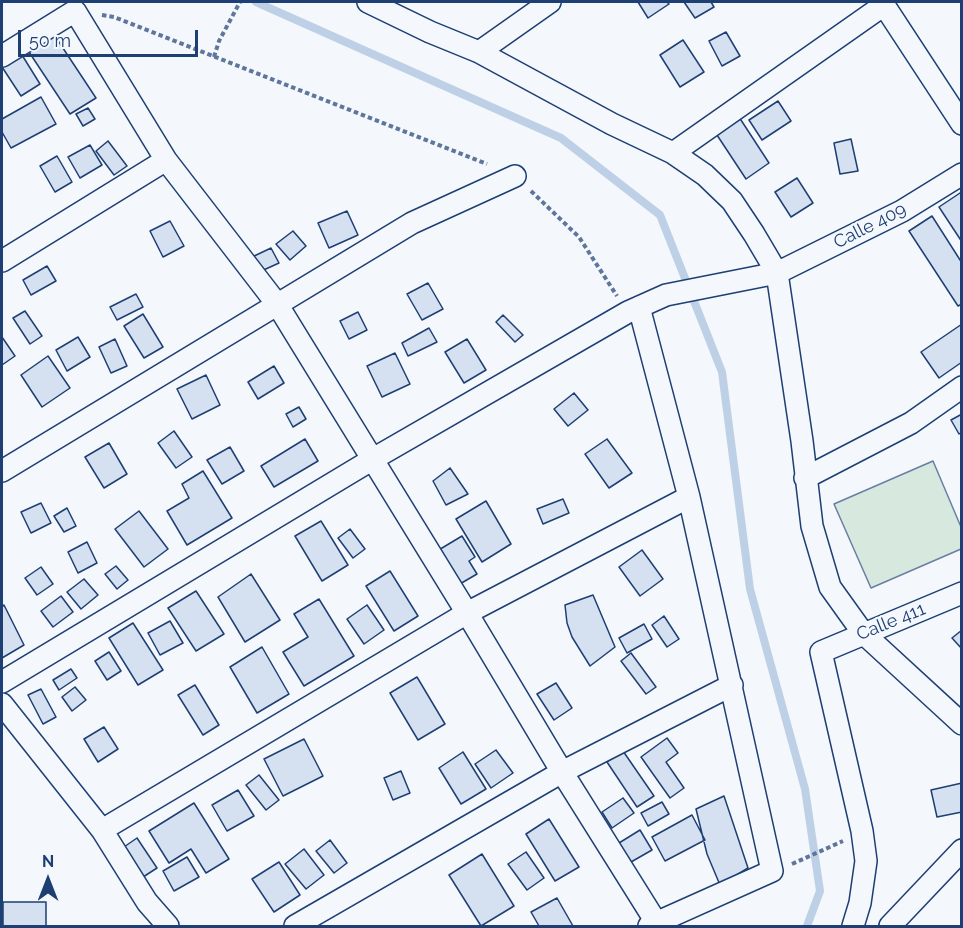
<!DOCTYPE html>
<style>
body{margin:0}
#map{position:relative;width:963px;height:928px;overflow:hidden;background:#f4f7fb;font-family:Raleway,sans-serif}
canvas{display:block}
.frame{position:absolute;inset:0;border:3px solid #1d3f73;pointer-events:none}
.north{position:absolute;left:18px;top:850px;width:60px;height:60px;-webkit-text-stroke:4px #f4f7fb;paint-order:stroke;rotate:0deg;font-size:16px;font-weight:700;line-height:24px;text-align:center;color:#1d3f73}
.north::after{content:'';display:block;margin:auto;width:21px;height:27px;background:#1d3f73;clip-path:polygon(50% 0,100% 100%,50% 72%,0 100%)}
.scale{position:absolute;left:18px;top:30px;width:180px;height:27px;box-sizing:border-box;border:3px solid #1d3f73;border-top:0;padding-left:8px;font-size:18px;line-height:21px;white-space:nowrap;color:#1d3f73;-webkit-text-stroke:4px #f4f7fb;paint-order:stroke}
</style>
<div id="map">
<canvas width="963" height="928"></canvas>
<div class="frame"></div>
<div class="north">N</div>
<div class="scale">50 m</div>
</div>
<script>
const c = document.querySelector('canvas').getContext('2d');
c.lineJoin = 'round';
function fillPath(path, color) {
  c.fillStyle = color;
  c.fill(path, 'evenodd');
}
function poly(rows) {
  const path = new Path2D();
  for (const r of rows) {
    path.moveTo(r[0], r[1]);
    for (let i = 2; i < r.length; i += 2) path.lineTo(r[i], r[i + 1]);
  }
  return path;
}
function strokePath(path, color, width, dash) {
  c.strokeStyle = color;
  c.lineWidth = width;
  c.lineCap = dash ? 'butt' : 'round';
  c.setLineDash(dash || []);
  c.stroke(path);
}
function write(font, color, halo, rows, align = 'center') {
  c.font = font + ' Raleway,sans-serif';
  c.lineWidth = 4.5;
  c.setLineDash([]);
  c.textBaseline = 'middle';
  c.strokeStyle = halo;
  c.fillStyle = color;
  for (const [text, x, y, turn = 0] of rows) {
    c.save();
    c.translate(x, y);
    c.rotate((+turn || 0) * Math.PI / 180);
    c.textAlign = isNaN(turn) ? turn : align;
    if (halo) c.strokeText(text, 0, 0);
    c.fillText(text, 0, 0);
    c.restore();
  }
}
const green = poly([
 [933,461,961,527,961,549,871,588,834,504,933,461]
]);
fillPath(green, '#d7e8df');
strokePath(green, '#687fa3', 1.5);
strokePath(poly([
 [256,2,561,138,660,215,722,372,750,589,805,789,820,891,807,926]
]), '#bed0e5', 8);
const building = poly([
 [638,2,667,2,669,4,648,18,638,2],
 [684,2,711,2,714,7,695,18,684,2],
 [726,32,740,56,722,66,709,41,726,32],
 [55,36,96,98,70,114,29,52,55,36],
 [683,40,704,72,680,87,660,55,683,40],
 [22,55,40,84,21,96,2,67,22,55],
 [41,97,56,124,11,148,2,132,2,119,41,97],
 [778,101,791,121,762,140,749,120,778,101],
 [88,108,95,119,83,126,76,114,88,108],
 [739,117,769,163,746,179,715,132,739,117],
 [851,139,858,171,840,174,834,143,851,139],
 [108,141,127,166,114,175,96,151,108,141],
 [90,145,102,165,80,178,68,157,90,145],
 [57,156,72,182,55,192,40,166,57,156],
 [797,178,813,203,791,217,775,192,797,178],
 [960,193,962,195,962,242,939,207,960,193],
 [347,211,358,235,329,248,318,223,347,211],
 [932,216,962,263,962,304,958,306,909,231,932,216],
 [170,221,184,246,163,257,150,231,170,221],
 [293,231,306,246,290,260,276,244,293,231],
 [271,248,279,263,257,273,250,258,271,248],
 [47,266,56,281,31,295,23,280,47,266],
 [428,283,443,309,422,320,407,294,428,283],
 [136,294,143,307,117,320,110,307,136,294],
 [25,311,42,336,30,344,13,318,25,311],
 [358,312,367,330,349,339,340,321,358,312],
 [143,314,163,347,144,358,124,326,143,314],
 [503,315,523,335,515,342,496,322,503,315],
 [962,324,962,362,939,378,921,352,962,324],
 [429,328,437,342,408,356,402,343,429,328],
 [2,337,15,356,2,365,2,337],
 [78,337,90,357,67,371,56,350,78,337],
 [115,339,127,366,111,373,99,347,115,339],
 [467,339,486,370,464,383,445,352,467,339],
 [395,353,410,384,382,397,367,366,395,353],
 [48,356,70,388,42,407,21,375,48,356],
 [274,366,284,383,258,399,248,382,274,366],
 [206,375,220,405,192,419,177,389,206,375],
 [574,393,588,410,568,426,554,409,574,393],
 [299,407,306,419,293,427,286,414,299,407],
 [962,414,962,432,959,434,951,420,962,414],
 [174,431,192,457,176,468,158,443,174,431],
 [305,439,318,461,274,487,261,466,305,439],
 [607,439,632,473,609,488,585,454,607,439],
 [109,443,127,474,104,488,85,457,109,443],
 [230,447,244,471,222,484,207,460,230,447],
 [450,468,468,494,446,505,433,481,450,468],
 [203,471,232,518,187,545,167,511,189,498,182,484,203,471],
 [563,499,569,513,543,524,537,509,563,499],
 [486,501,511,544,482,562,456,519,486,501],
 [41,503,51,523,31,533,21,512,41,503],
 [67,508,76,526,64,532,54,516,67,508],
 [139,511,168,549,144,567,115,529,139,511],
 [321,521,348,565,322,581,295,536,321,521],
 [350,529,365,549,353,558,338,538,350,529],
 [462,536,475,557,469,561,477,574,453,588,437,551,462,536],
 [87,542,97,563,78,573,68,552,87,542],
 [642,550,663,579,640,596,619,567,642,550],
 [116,566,128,580,117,589,105,574,116,566],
 [41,567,53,584,37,595,25,578,41,567],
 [390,571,418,616,394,631,366,586,390,571],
 [251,574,280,620,245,642,218,597,251,574],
 [84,579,98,595,81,609,67,592,84,579],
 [196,591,224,634,196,651,168,608,196,591],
 [593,595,615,647,590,666,572,637,567,623,565,605,593,595],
 [61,596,73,612,53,627,41,611,61,596],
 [319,599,354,656,304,686,283,652,308,637,294,614,319,599],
 [4,605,24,645,2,658,2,607,4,605],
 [367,605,384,630,364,644,347,619,367,605],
 [664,616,679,639,667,647,652,625,664,616],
 [170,621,183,643,160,655,148,633,170,621],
 [133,623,163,670,138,685,109,638,133,623],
 [644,624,652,639,627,653,619,638,644,624],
 [962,630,962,649,952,638,962,630],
 [262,647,289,694,257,713,230,667,262,647],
 [109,652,121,671,107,680,95,661,109,652],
 [631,653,656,687,646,694,621,661,631,653],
 [71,669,77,678,59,690,53,680,71,669],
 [417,677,445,724,418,740,390,693,417,677],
 [556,683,572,708,554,720,537,694,556,683],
 [195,685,219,725,203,735,178,695,195,685],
 [75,687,86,700,72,711,62,697,75,687],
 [41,689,56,717,43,724,28,695,41,689],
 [104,727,118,749,98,762,84,739,104,727],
 [667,738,678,753,666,762,684,788,670,798,641,757,667,738],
 [304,739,323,776,283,796,264,759,304,739],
 [496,750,513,773,491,788,475,764,496,750],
 [623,751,654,796,637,807,607,762,623,751],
 [463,752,486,789,461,804,439,768,463,752],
 [401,771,410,793,393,800,384,778,401,771],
 [259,775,279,800,266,810,246,785,259,775],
 [962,783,962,812,937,817,931,790,962,783],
 [238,790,254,816,227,831,212,805,238,790],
 [724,796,748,868,720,885,707,854,696,809,724,796],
 [623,798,634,813,612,828,602,812,623,798],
 [662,802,669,814,648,826,641,813,662,802],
 [194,803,229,859,206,873,191,849,169,863,149,831,194,803],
 [692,815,705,840,665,861,652,837,692,815],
 [549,819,579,867,555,881,526,834,549,819],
 [640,830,652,850,631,862,619,843,640,830],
 [137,838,157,868,140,879,121,849,137,838],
 [330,840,347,863,334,873,316,851,330,840],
 [304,849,324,875,306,889,285,864,304,849],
 [526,852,544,878,527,890,508,864,526,852],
 [482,854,514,906,481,926,449,875,482,854],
 [187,857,199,877,174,891,163,871,187,857],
 [279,862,300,895,274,912,252,879,279,862],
 [557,898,573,926,539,926,531,912,557,898],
 [3,902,46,902,46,926,3,926,3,902]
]);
fillPath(building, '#d5e0f0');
strokePath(building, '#1d3f73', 1.5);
const street = poly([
 [368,2,430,32,479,52,612,124,673,153,705,175,732,201,754,234,777,273,802,441,812,526,830,587,863,633,962,724],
 [882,2,962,124],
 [479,52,550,2],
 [2,56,75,11,166,160,277,304,467,613,562,772,656,922],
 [673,153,884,5],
 [2,261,166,160],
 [639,307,689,497,772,871,649,926],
 [2,471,412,223,515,176],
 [805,478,911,423,962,387],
 [2,682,373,459,628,312,666,295,777,273,902,211,962,174],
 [2,704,102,830,147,902,168,926],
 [102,830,467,613,689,497],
 [295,926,562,772,732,685],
 [853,926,860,903,866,861,862,831,821,652,962,593],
 [890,926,962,850]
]);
strokePath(street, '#1d3f73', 24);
strokePath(poly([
 [102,15,114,17,487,164],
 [214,57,219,41,240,2],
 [531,191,579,237,617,296],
 [792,864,843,841]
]), '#5e769c', 4, [4.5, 3]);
strokePath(street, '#f4f7fb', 21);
write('18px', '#1d3f73', '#f4f7fb', [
 ["Calle 409",870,226,-27],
 ["Calle 411",891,622,-22]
]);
</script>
